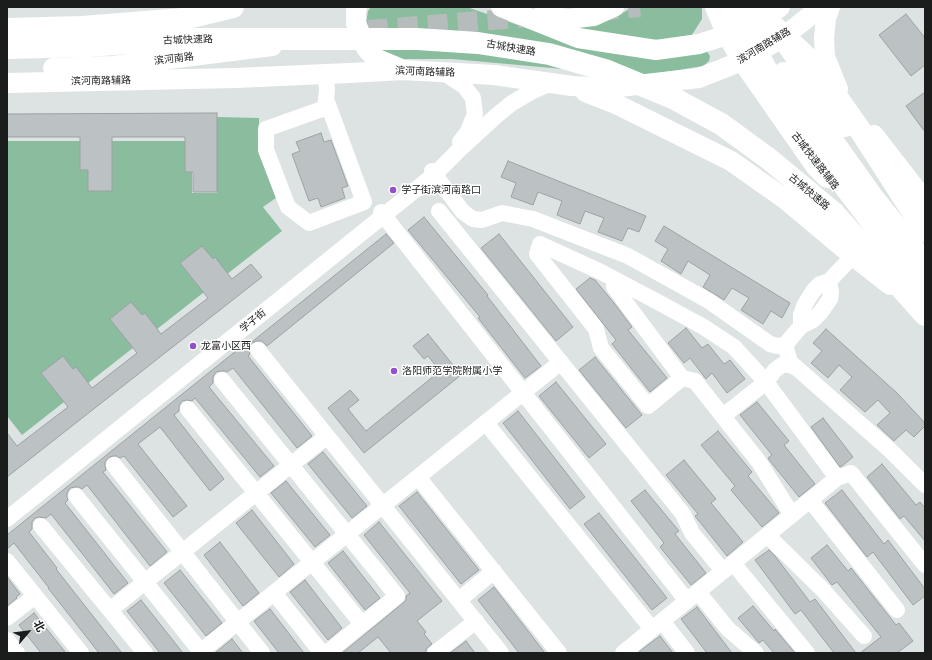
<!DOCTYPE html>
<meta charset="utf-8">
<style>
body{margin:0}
#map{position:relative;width:932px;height:660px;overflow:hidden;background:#dde3e3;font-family:Figtree,"Noto Sans SC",sans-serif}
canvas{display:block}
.frame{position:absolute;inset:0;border:8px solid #1b1d1d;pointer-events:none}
.north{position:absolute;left:8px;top:612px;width:40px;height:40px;-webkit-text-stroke:3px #fff;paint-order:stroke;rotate:62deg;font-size:11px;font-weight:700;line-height:16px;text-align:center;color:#1b1d1d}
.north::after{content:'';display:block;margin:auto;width:14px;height:18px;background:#1b1d1d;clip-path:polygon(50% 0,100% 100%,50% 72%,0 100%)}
</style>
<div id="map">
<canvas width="932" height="660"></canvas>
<div class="frame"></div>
<div class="north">北</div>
</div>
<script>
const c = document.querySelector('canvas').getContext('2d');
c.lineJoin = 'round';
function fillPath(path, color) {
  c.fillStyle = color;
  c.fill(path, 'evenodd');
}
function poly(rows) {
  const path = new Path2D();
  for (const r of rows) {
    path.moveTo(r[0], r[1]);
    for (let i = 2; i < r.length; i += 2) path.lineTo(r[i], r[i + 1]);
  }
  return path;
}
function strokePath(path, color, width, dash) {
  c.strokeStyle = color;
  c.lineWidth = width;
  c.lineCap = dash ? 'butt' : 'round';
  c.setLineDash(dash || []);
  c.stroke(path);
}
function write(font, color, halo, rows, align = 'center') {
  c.font = font + ' Figtree,"Noto Sans SC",sans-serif';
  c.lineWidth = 3;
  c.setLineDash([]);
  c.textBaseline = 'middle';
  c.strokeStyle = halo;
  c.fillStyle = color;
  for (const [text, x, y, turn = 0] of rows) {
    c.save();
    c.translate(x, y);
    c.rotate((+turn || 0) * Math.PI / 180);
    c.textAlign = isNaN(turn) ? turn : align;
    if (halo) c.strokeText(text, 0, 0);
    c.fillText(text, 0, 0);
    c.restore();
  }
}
fillPath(poly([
 [371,7,467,7,538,32,706,50,710,56,709,61,703,66,641,76,452,59,402,59,379,52,366,24,368,11],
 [633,7,702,7,702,19,690,38,665,41,641,40,560,25,614,18],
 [217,117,259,118,259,152,276,198,263,207,282,231,22,435,7,416,7,141,185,141,185,172,192,172,192,193,217,193]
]), '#89bd9d');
const building = poly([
 [906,14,925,38,925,65,911,76,879,35,906,14],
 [925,92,925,132,906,106,925,92],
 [217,113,217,192,193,192,193,172,185,172,185,137,112,137,112,191,88,191,88,170,80,170,80,137,7,137,7,114,217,113],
 [321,133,324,142,331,140,348,186,342,188,345,198,321,207,318,198,309,201,292,154,300,151,296,142,321,133],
 [508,161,646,216,639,232,628,228,622,241,598,232,604,218,585,211,580,224,557,215,562,201,538,192,533,205,511,197,516,183,501,177,508,161],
 [424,217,488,295,487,296,541,366,525,378,478,318,480,317,408,230,424,217],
 [664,226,790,303,782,318,771,311,763,324,741,310,749,298,732,288,724,300,703,287,710,275,688,261,681,274,661,261,668,249,655,241,664,226],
 [386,234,394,243,267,346,262,341,257,341,252,343,249,347,249,351,250,354,248,356,312,436,297,448,233,368,227,372,225,371,221,371,216,372,213,377,213,383,209,387,274,466,260,477,195,398,192,401,187,400,182,401,179,406,179,411,174,415,224,479,210,491,160,427,138,444,187,506,173,517,124,456,120,458,117,456,113,456,108,458,105,462,105,466,106,470,103,472,167,552,150,566,87,485,82,489,79,487,75,487,70,488,67,493,67,497,68,500,65,503,128,583,114,594,51,514,46,518,39,517,35,518,32,522,32,529,29,532,57,568,56,569,122,653,99,653,48,588,49,588,14,543,7,549,7,535,247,342,248,345,386,234],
 [499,234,573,327,556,341,481,248,499,234],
 [202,246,213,259,215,257,232,279,251,264,262,277,7,477,7,433,17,446,68,407,41,373,63,356,73,369,76,367,92,388,137,353,110,319,131,302,142,315,145,313,161,334,208,298,180,263,202,246],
 [590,278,595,280,614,303,632,327,628,330,667,378,650,392,612,344,616,340,576,289,590,278],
 [686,328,702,348,708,344,724,364,730,360,745,379,727,393,712,373,706,379,690,358,684,363,668,343,686,328],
 [826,329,897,393,925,423,925,426,914,437,906,430,894,441,877,425,890,413,878,400,865,412,840,390,852,377,839,365,828,378,811,363,822,351,813,343,826,329],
 [428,334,461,375,364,453,328,408,350,390,359,400,348,409,366,431,440,371,428,356,424,359,413,346,428,334],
 [595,357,642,415,626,428,579,370,595,357],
 [556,382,606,444,589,458,539,396,556,382],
 [757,402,789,441,784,445,815,484,799,497,770,461,768,458,772,455,740,415,757,402],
 [518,411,585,497,570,509,503,423,518,411],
 [823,418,853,457,842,466,840,467,811,427,823,418],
 [718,431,752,472,748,476,779,513,762,527,731,490,735,486,701,445,718,431],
 [323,452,367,506,352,518,308,464,323,452],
 [684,460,716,499,711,503,743,542,727,556,695,516,698,514,666,475,684,460],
 [882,464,916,505,920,502,925,508,925,541,904,516,900,519,867,477,882,464],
 [286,481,330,535,315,547,271,493,286,481],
 [645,490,679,531,675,534,706,573,691,585,660,547,664,543,631,501,645,490],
 [842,490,884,544,888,540,925,589,925,596,913,605,873,552,867,557,825,503,842,490],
 [417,492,479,570,461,584,399,506,417,492],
 [252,510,294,564,279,577,236,523,252,510],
 [599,513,667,598,652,610,584,524,599,513],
 [379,522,442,601,417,621,426,632,424,634,432,644,426,649,426,653,391,653,378,637,358,653,342,653,403,603,406,600,406,596,410,593,364,535,379,522],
 [220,542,259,593,243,606,204,555,220,542],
 [827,545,848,571,851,568,896,625,899,623,913,641,897,653,860,653,881,637,837,582,832,585,811,558,827,545],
 [769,550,775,556,810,602,815,599,856,653,834,653,801,610,795,614,755,560,769,550],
 [343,551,380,598,365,610,328,563,343,551],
 [180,570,222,623,206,636,164,583,180,570],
 [7,577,20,594,16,597,17,598,7,606,7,577],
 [305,580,342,628,328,640,290,592,305,580],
 [494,587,545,653,519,653,478,600,494,587],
 [141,600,183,653,160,653,127,611,141,600],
 [753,606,774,631,775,629,795,653,774,653,763,640,759,643,738,618,753,606],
 [697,607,732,653,707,653,681,619,697,607],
 [270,609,304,653,279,653,254,621,270,609],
 [34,613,66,653,41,653,19,625,34,613],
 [660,636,673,653,638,653,645,647,660,636],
 [232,639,243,653,215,653,232,639],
 [466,641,475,653,450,653,466,641]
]);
fillPath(building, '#bcc2c4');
strokePath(building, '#9ca1a3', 1);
strokePath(poly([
 [598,11,640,7],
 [368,30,530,17]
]), '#b6bbbb', 20, [20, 10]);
strokePath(poly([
 [443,72,464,86,473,98,475,114,467,133,460,142],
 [326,99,364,202,309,223,288,207,266,150,266,129,325,108,327,90,326,74],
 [432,171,463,212,473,219,482,220,502,213,533,219,628,256,709,301,770,344,777,346,785,345,790,362,891,451,925,485],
 [439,211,683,514,692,533,723,571],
 [381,212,687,601],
 [829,281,853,256],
 [614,287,682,378,695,381,759,462,792,515],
 [785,345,801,326,813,320,820,313,830,299,831,292,829,281,820,284,814,290,805,304,801,315,801,326],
 [258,350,501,653],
 [682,378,648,406,601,348,596,329,537,254,540,244,601,272,656,301,702,326,734,347,766,382,837,478,851,473,925,565],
 [222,380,397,596,327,653],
 [188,409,362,624],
 [723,416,766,382,775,370,782,365,786,364,795,367],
 [486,423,652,629],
 [114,465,262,653],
 [418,477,561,362],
 [76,496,202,653],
 [810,500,897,610],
 [7,519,435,174,460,149,496,116,512,103,531,92,551,83],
 [41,526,145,653],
 [767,535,823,590,864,636],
 [7,561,81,653],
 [733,563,807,653],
 [698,592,728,629,756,653],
 [274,593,322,653],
 [459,600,494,571],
 [110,610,327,436],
 [7,618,35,596],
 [662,621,687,653],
 [7,640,17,653],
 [199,653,418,477,559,653],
 [435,653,476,621],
 [623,653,837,478]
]), '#fff', 16);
strokePath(poly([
 [357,7,356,10,356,23,366,48,375,58,399,68],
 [501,7,578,38,656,50,699,44,727,35,770,14,780,7],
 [715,7,727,35,742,61,816,167,827,178],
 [830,7,826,18,824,38,825,57,838,89],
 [542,15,568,19,594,16,614,7],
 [786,44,805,72,845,127],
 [53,68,113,66,272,46],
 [7,83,235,78,349,73,403,70,494,75,572,86,610,88,699,78,742,61,782,38,821,7],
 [585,92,618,105,731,161,785,199,853,256,890,285],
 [874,135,925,201]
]), '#fff', 20);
strokePath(poly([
 [733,7,736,15,775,85,827,163,925,292],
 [749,7,759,31,764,38],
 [753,9,767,20,813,63,858,127,925,231],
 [7,29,82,27,183,19,233,7],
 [7,48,88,46,179,39,417,39,478,43,549,54,605,70,673,98,721,124,769,159,834,213,925,315],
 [784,73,871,195,925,263]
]), '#fff', 22);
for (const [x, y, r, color] of [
 [393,190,4,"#9052c9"],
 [193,346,4,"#9052c9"],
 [394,371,4,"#9052c9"]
]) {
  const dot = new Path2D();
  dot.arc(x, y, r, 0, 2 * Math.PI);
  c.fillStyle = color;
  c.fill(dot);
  strokePath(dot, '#fff', 1.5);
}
write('10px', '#1b1d1d', '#fff', [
 ["古城快速路",188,40,-2],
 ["滨河南路辅路",764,46,-31],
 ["古城快速路",511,48,10],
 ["滨河南路",174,59,-7],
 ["滨河南路辅路",425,72,2],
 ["滨河南路辅路",101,81,-1],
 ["古城快速路辅路",815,161,52],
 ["古城快速路",809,192,40],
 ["学子街",253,321,-39]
]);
write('10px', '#1b1d1d', '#fff', [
 ["学子街滨河南路口",401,190],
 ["龙富小区西",201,346],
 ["洛阳师范学院附属小学",402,371]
], 'left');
</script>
